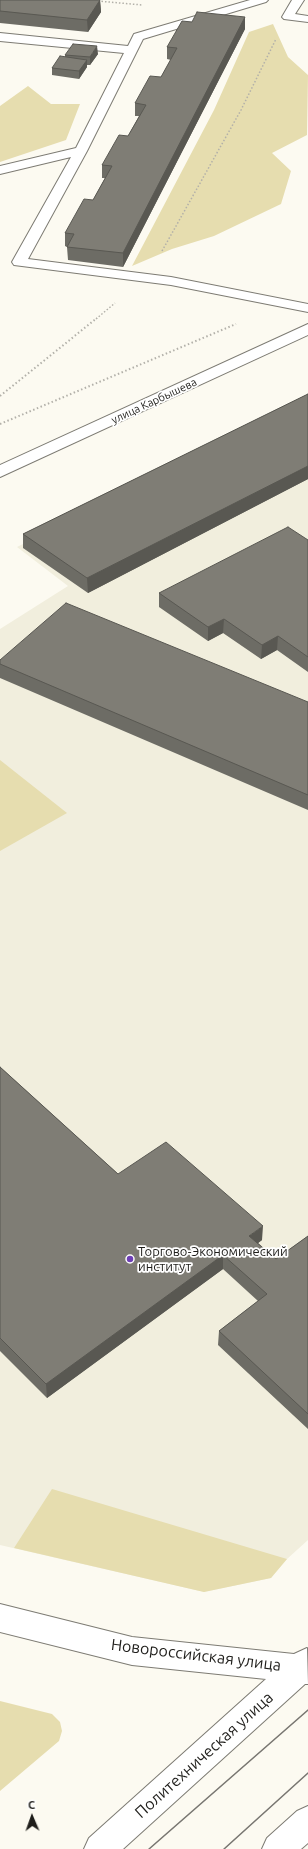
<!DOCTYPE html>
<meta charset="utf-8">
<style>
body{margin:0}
#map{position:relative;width:308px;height:1849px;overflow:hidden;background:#fcfaf1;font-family:Ubuntu,sans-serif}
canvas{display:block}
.north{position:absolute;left:12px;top:1797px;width:40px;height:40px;-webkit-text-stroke:3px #fff;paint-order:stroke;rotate:358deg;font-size:11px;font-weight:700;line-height:16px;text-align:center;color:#1e1d1a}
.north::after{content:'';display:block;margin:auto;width:14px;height:18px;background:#1e1d1a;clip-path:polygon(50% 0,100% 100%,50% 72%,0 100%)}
</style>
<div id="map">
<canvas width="308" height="1849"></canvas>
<div class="north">С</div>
</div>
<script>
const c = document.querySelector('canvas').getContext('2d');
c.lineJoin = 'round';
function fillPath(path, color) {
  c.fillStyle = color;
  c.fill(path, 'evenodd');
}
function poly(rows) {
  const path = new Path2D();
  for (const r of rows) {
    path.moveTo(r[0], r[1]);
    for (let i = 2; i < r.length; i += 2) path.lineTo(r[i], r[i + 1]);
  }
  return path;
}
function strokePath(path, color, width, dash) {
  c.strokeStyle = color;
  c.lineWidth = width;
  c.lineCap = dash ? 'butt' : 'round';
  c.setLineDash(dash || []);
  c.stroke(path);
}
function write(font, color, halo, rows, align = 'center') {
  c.font = font + ' Ubuntu,sans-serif';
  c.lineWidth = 3.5;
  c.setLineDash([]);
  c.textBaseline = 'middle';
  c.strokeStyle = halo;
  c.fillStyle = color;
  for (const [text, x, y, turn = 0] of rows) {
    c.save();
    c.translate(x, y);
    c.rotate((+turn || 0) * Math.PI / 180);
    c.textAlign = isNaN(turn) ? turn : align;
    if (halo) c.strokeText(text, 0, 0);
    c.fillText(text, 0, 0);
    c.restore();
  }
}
fillPath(poly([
 [308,402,308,1540,287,1559,271,1578,204,1592,0,1545,0,629,68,586,17,547]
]), '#f1eedd');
fillPath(poly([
 [273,24,288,57,308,75,307,135,272,153,291,171,281,204,214,236,172,249,132,266,214,110,249,32],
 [28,86,51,104,80,104,66,140,0,162,0,106],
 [0,760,67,813,0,851],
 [52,1489,287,1559,271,1578,204,1592,14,1548],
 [0,1701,52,1714,60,1722,62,1731,59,1741,0,1791]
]), '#e6ddaf');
const service = poly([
 [250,0,268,0,266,2,143,39,87,151,28,259,171,277,308,304,308,312,171,285,14,265,12,262,71,157,0,174,0,166,76,148,124,53,0,41,0,33,128,46,134,34,250,0],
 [292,0,304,0,295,14,308,16,308,22,284,19,282,17,292,0]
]);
const secondary = poly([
 [308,324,308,335,0,477,0,465,308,324],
 [0,1604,132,1637,294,1654,307,1648,308,1684,305,1684,123,1849,84,1849,89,1838,266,1679,132,1665,0,1632,0,1604],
 [308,1806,308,1843,301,1849,262,1849,267,1838,297,1811,308,1806]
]);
strokePath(service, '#7d7b73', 2);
strokePath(secondary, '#7d7b73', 2);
strokePath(poly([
 [98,1,142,5],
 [162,251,241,110,276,39],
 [96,319,115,303]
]), '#b2b0a9', 1.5, [1.5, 2]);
strokePath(poly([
 [0,396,97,318],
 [0,424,236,324]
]), '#b2b0a9', 2, [1.5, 2.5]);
fillPath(service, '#fff');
fillPath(secondary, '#fff');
strokePath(poly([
 [149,1849,308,1710],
 [224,1849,308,1773]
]), '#787671', 1.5);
fillPath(poly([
 [0,0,100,0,101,12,88,32,0,23],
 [245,17,245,29,123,267,68,260,67,247,65,246,65,233,93,200,105,178,102,178,102,165,128,136,139,116,135,116,135,103,161,77,171,60,167,59,167,47,192,22],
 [98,54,90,65,87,65,87,67,79,79,52,75,52,68,65,57,65,55],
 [308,394,308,479,88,593,23,548,23,534],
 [308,540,308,672,277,650,261,659,223,633,208,641,159,607,159,593],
 [0,660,308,702,308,810,0,678],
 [0,1067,118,1174,262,1240,258,1243,276,1259,308,1236,308,1429,218,1345,219,1331,258,1301,223,1269,47,1398,0,1351]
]), '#6d6c65');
fillPath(poly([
 [100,0,101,12,88,32,87,20],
 [245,17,245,29,123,267,123,253],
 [97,46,98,54,90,65,90,57],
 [87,60,87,67,79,79,79,71],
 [308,466,308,479,88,593,87,578],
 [224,619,223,633,208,641,208,627],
 [278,636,277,650,261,659,262,645],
 [263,1226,262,1240,249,1250,249,1236],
 [223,1255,223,1269,47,1398,46,1384]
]), '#595852');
const building = poly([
 [0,0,100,0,87,20,0,11,0,0],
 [197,12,245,17,123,253,67,247,74,234,65,233,84,199,93,200,112,166,102,165,119,135,128,136,146,105,135,103,150,76,161,77,177,48,167,47,182,21,192,22,197,12],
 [73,44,97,46,90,57,65,55,73,44],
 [60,56,87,60,79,71,52,68,60,56],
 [308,394,308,466,87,578,23,534,308,394],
 [288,527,308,540,308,657,278,636,262,645,224,619,208,627,159,593,288,527],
 [66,603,308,702,308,795,0,664,0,660,66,603],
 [0,1067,118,1174,166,1142,263,1226,249,1236,276,1259,308,1236,308,1414,219,1331,267,1294,223,1255,46,1384,0,1338,0,1067]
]);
fillPath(building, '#7f7d75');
strokePath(building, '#595852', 1);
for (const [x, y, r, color] of [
 [130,1259,4,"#6e3fb6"]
]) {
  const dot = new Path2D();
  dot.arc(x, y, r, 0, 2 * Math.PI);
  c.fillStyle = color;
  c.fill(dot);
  strokePath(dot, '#fff', 1.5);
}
write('11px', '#1e1d1a', '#fff', [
 ["улица Карбышева",154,401,-25]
]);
write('13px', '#1e1d1a', '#fff', [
 ["Торгово-Экономический",138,1252],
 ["институт",138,1267]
], 'left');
write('16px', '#1e1d1a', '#fff', [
 ["Новороссийская улица",196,1655,7],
 ["Политехническая улица",204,1755,-42]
]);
</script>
